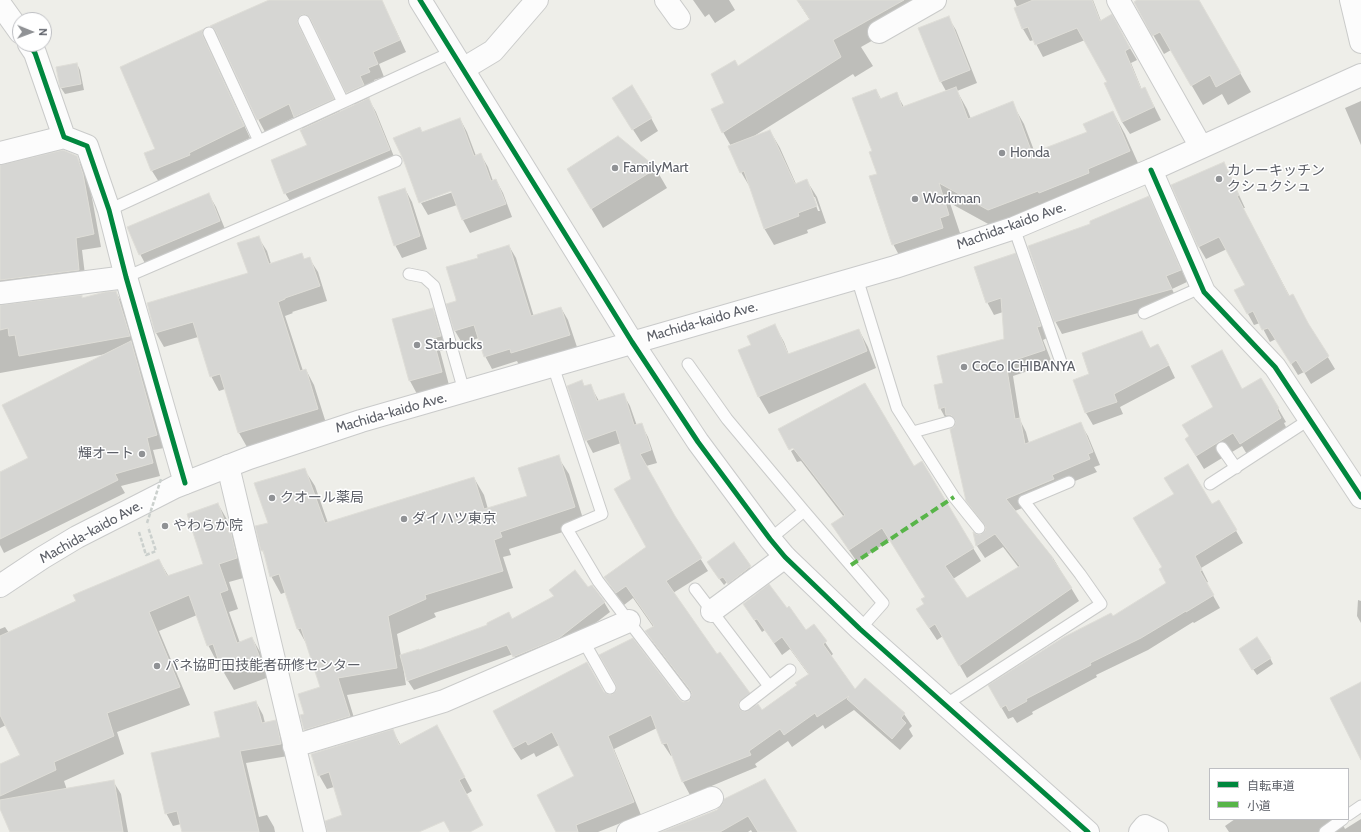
<!DOCTYPE html>
<meta charset="utf-8">
<style>
body{margin:0}
#map{position:relative;width:1361px;height:832px;overflow:hidden;background:#eeeee9;font-family:Cabin,"Noto Sans JP",sans-serif}
canvas{display:block}
.legend{position:absolute;left:1209px;top:768px;width:140px;height:52px;box-sizing:border-box;background:#fff;border:1px solid #bebfc3;margin:0;padding:5px 7px;list-style:none;font-size:12px;color:#5d6068}
.legend li{display:flex;align-items:center;gap:8px;height:20px}
.legend b{width:20px;border:1px solid #bebfc3}
.north{position:absolute;left:12px;top:12px;width:40px;height:40px;box-sizing:border-box;background:#fff;border:1px solid #bebfc3;border-radius:50%;rotate:91deg;font-size:11px;font-weight:700;line-height:16px;text-align:center;color:#5d6068}
.north::after{content:'';display:block;margin:auto;width:14px;height:18px;background:#909295;clip-path:polygon(50% 0,100% 100%,50% 72%,0 100%)}
</style>
<div id="map">
<canvas width="1361" height="832"></canvas>
<ul class="legend">
<li><b style="height:5px;background:#00873e"></b>自転車道</li>
<li><b style="height:5px;background:#58b549"></b>小道</li>
</ul>
<div class="north">N</div>
</div>
<script>
const c = document.querySelector('canvas').getContext('2d');
c.lineJoin = 'round';
function fillPath(path, color) {
  c.fillStyle = color;
  c.fill(path, 'evenodd');
}
function poly(rows) {
  const path = new Path2D();
  for (const r of rows) {
    path.moveTo(r[0], r[1]);
    for (let i = 2; i < r.length; i += 2) path.lineTo(r[i], r[i + 1]);
  }
  return path;
}
function strokePath(path, color, width, dash) {
  c.strokeStyle = color;
  c.lineWidth = width;
  c.lineCap = dash ? 'butt' : 'round';
  c.setLineDash(dash || []);
  c.stroke(path);
}
function write(font, color, halo, rows, align = 'center') {
  c.font = font + ' Cabin,"Noto Sans JP",sans-serif';
  c.lineWidth = 3;
  c.setLineDash([]);
  c.textBaseline = 'middle';
  c.strokeStyle = halo;
  c.fillStyle = color;
  for (const [text, x, y, turn = 0] of rows) {
    c.save();
    c.translate(x, y);
    c.rotate((+turn || 0) * Math.PI / 180);
    c.textAlign = isNaN(turn) ? turn : align;
    if (halo) c.strokeText(text, 0, 0);
    c.fillText(text, 0, 0);
    c.restore();
  }
}
fillPath(poly([
 [271,0,371,0,387,14,394,26,406,52,379,64,384,77,374,80,376,84,366,88,370,97,368,98,376,112,397,164,293,206,285,193,308,146,303,130,295,117,265,132,258,119,221,41,218,38,211,27],
 [313,26,317,29,355,106,340,112,304,37,304,33,308,27],
 [693,0,729,0,735,10,715,23,709,14,705,17],
 [797,0,916,0,923,12,861,47,873,66,855,77,853,74,754,136,770,131,780,148,796,184,807,181,817,197,826,223,807,230,808,233,774,245,764,228,751,189,741,172,731,146,723,132,713,109,725,104,737,67,810,20],
 [813,197,815,197,820,211,818,211],
 [1014,0,1093,0,1101,21,1118,28,1137,60,1131,63,1142,90,1145,88,1161,120,1130,134,1122,122,1108,82,1085,40,1043,57,1034,40,1030,41,1023,29,1015,8,1017,7],
 [1140,0,1198,0,1251,92,1228,105,1222,94,1203,105,1171,50,1164,54,1135,3],
 [948,17,956,30,977,83,957,91,967,109,971,119,1012,103,1024,124,1035,153,1088,133,1113,112,1125,134,1142,172,1001,231,950,203,961,236,905,266,893,244,874,151,876,90,881,99,896,93,904,107,946,91,941,82,920,28],
 [203,30,209,41,208,44,209,48,250,138,159,182,152,171,145,154,156,149,122,67],
 [77,64,80,70,84,90,65,94,61,88],
 [1361,101,1361,145,1345,108],
 [621,111,651,118,658,131,641,142],
 [460,119,467,132,476,156,481,155,488,167,493,181,496,180,503,193,512,217,470,233,463,220,457,205,428,215,421,203,456,191,456,189,421,201,421,203,403,158,422,133],
 [618,137,656,169,667,188,603,228,579,188],
 [76,156,84,169,90,187,101,247,82,250,86,283,0,296,0,166],
 [1230,175,1245,208,1243,208,1290,297,1293,295,1312,331,1335,369,1311,384,1304,372,1298,375,1276,339,1270,342,1260,323,1254,325,1248,314,1246,285,1227,249,1206,259,1199,247,1172,185],
 [405,189,412,202,427,249,402,258,395,245],
 [209,195,216,207,227,234,147,267,140,254],
 [1148,197,1155,210,1187,282,1172,289,1178,302,1062,334,1055,321],
 [258,237,267,251,271,264,301,254,304,260,309,258,318,272,327,301,292,312,293,313,285,316,303,371,306,370,314,385,326,423,247,447,239,433,225,389,219,391,211,376,198,337,164,347,156,333,148,304,249,273],
 [509,246,516,258,534,317,561,308,568,320,577,347,519,365,517,361,492,369,485,356,479,338,462,343,455,331,448,305,457,302,480,259],
 [1015,255,1022,267,1047,338,1043,340,1052,363,1013,376,1020,420,1026,432,1029,443,1080,423,1088,436,1100,465,1094,467,1097,472,1058,488,1060,492,1015,511,1053,558,1079,601,967,678,943,636,937,640,917,610,925,604,926,597,890,540,857,562,840,537,844,517,801,461,797,462,791,451,798,447,780,429,914,467,973,548,981,561,953,579,967,599,1019,568,1003,547,985,558,977,546,975,535,981,536,986,531,987,529,975,514,967,500,955,428,950,420,947,421,940,408,945,383,1006,340,1003,312,994,315,987,302],
 [116,292,123,305,164,448,153,450,160,476,121,486,125,493,4,553,0,545,0,473,29,458,106,354,0,373,0,306,81,296,83,299],
 [432,309,440,322,448,349,440,351,449,385,417,394,410,381,393,319],
 [775,326,784,342,789,355,859,330,868,347,876,368,769,414,759,397,740,351,752,345],
 [1141,332,1151,349,1165,357,1175,378,1120,407,1123,414,1093,425,1086,413,1074,381,1090,375],
 [1261,379,1286,422,1284,423,1288,431,1248,456,1242,446,1204,469,1186,440,1242,390],
 [582,381,585,387,590,385,599,401,623,394,630,406,637,426,641,424,648,437,657,463,646,466,676,519,708,571,673,593,717,656,749,693,756,706,762,711,798,686,809,675,790,649,782,655,765,630,762,632,744,604,787,609,806,631,814,626,833,654,831,656,855,691,904,714,912,726,909,729,913,736,900,750,854,710,825,729,823,725,792,747,788,741,755,764,757,767,690,795,683,782,673,755,671,756,663,744,657,728,614,749,641,815,598,832,557,832,575,776,559,745,536,757,534,753,521,760,513,748,604,693,609,696,679,700,685,703,690,701,692,695,654,644,647,632,654,628,633,598,624,605,612,589,605,577,648,548,633,479,621,443,593,453,586,440],
 [558,457,569,474,585,525,509,549,511,555,503,557,513,588,434,613,436,617,397,634,401,656,512,620,555,597,551,590,588,589,604,602,610,612,564,647,520,667,513,654,414,690,408,681,404,666,403,666,406,685,347,695,359,734,315,747,305,730,306,715,321,688,306,643,298,629,286,592,281,594,271,576,266,558,262,550,269,524,304,469,315,486,328,523,474,478,484,495,488,509,528,497],
 [1219,501,1243,543,1201,568,1208,582,1206,583,1220,608,1194,623,1193,622,1148,650,1096,675,1097,677,1032,712,1033,714,1017,723,1013,717,1008,719,989,686,1113,617,1168,583,1212,505],
 [218,504,229,523,247,577,229,582,238,609,229,612,240,643,252,638,263,657,269,677,234,690,223,671,220,663,218,664,208,645,197,615,159,631,190,705,117,732,124,754,64,781,67,790,113,781,121,794,128,832,27,832,0,804,0,765,21,756,6,725,0,728,0,629,5,627,9,633,77,601,159,560,169,577,205,564],
 [734,544,754,573,732,589,727,582,724,585,712,569],
 [1358,600,1361,601,1361,623,1357,616],
 [1244,656,1270,658,1273,664,1257,675],
 [256,702,263,715,265,723,275,721,282,734,288,756,246,763,259,817,267,815,274,827,275,832,183,832,181,824,173,826,166,813,222,738],
 [393,731,401,746,445,740,472,791,455,801,334,787,327,789,319,775],
 [723,806,795,832,752,832,751,830,748,832,664,832,717,810],
 [1235,819,1340,819,1345,829,1361,819,1361,832,1229,832,1225,826]
]), '#0003');
const building = poly([
 [269,0,382,0,400,40,373,52,378,64,368,68,370,72,360,76,364,85,346,93,310,18,305,14,301,15,297,20,298,24,334,99,294,117,289,104,257,120,215,30,210,26,269,0],
 [797,0,904,0,833,40,841,57,722,133,711,109,724,103,711,74,735,60,738,66,810,19,797,0],
 [1033,0,1092,0,1100,21,1112,14,1130,48,1125,51,1141,89,1145,87,1154,107,1122,122,1104,83,1107,82,1077,28,1035,45,1028,27,1022,29,1014,8,1033,0],
 [1137,0,1199,0,1241,73,1216,87,1210,75,1191,86,1160,32,1152,36,1134,2,1137,0],
 [949,16,970,70,940,82,918,28,949,16],
 [204,29,202,32,203,36,244,126,189,153,190,155,151,171,144,153,155,149,120,67,204,29],
 [77,63,81,84,60,88,56,67,77,63],
 [632,85,652,118,632,130,612,98,632,85],
 [956,87,968,119,1013,101,1032,153,1087,132,1083,124,1113,111,1130,151,1088,169,1089,173,1039,193,1038,191,988,210,939,183,949,215,940,218,943,228,892,245,869,176,877,174,869,152,872,151,852,98,876,89,880,99,897,92,902,107,956,87],
 [369,98,390,150,284,194,271,160,307,145,300,130,369,98],
 [460,118,474,156,481,153,491,181,496,179,506,204,462,220,451,191,419,203,403,159,393,138,420,127,422,132,460,118],
 [770,130,795,184,807,179,817,206,798,213,799,216,764,229,744,171,740,173,728,146,770,130],
 [618,136,657,168,591,209,567,169,618,136],
 [63,150,77,156,83,174,94,234,76,238,79,270,0,280,0,165,63,150],
 [1224,162,1239,195,1237,196,1289,296,1293,294,1308,323,1329,356,1304,373,1296,360,1291,364,1268,328,1262,330,1253,311,1247,314,1234,290,1245,285,1219,237,1198,247,1171,185,1224,162],
 [405,188,420,236,394,246,378,197,405,188],
 [209,193,220,221,139,255,127,227,209,193],
 [1149,196,1181,270,1166,276,1172,289,1054,322,1028,246,1090,224,1090,221,1149,196],
 [259,236,269,264,302,253,304,259,310,257,320,286,285,298,285,299,278,302,300,371,306,369,318,409,238,433,220,374,210,377,193,322,155,333,147,303,248,273,237,243,259,236],
 [509,245,531,316,561,307,570,335,511,353,510,349,484,357,474,325,454,331,446,304,456,301,456,299,446,267,478,258,477,255,509,245],
 [1016,253,1041,326,1037,327,1045,350,1006,363,1015,419,1020,418,1025,444,1081,422,1093,452,1088,454,1090,459,1052,475,1054,479,1006,499,1053,558,1052,558,1072,588,959,666,935,624,929,628,916,609,924,604,921,599,925,597,882,528,849,550,831,524,845,515,793,448,789,450,778,429,865,383,914,466,922,461,974,548,945,566,967,598,1020,566,995,534,976,546,973,532,976,534,980,535,985,531,986,527,966,501,950,429,954,427,956,421,951,415,946,415,945,407,939,409,934,385,943,383,937,356,1004,339,1001,298,986,303,974,267,1016,253],
 [116,291,130,336,19,356,15,335,9,336,8,328,0,330,0,305,82,295,82,298,105,292,116,291],
 [433,308,441,336,433,338,442,372,409,381,392,319,433,308],
 [775,324,788,354,859,329,867,351,758,397,738,350,751,345,747,336,775,324],
 [1142,331,1150,348,1158,344,1169,365,1114,394,1117,402,1085,413,1073,380,1089,374,1082,353,1142,331],
 [131,341,157,435,147,438,153,463,115,474,118,480,0,539,0,472,28,458,2,405,131,341],
 [1222,350,1242,389,1261,378,1279,408,1277,410,1281,418,1240,444,1233,433,1196,456,1185,439,1189,436,1182,425,1213,407,1191,366,1222,350],
 [582,380,584,386,591,384,597,401,624,393,634,425,642,423,651,450,640,454,675,516,702,558,666,581,717,654,720,652,750,693,739,702,738,706,740,710,746,712,758,704,762,710,797,685,795,683,809,674,782,637,774,643,757,619,754,620,743,604,769,584,787,608,789,606,806,630,814,624,827,641,823,644,855,689,865,678,905,713,901,718,906,723,892,739,847,699,849,696,817,717,815,713,784,735,780,729,749,751,751,755,682,782,667,743,662,744,651,715,608,736,634,802,576,825,578,832,556,832,537,795,574,776,552,732,528,745,526,741,513,748,493,711,587,662,604,692,610,695,613,694,616,691,616,685,599,655,633,638,680,700,683,702,689,701,692,694,691,691,645,631,654,626,626,586,616,593,604,577,646,547,614,489,631,479,616,430,585,441,567,386,582,380],
 [559,455,575,507,500,532,502,537,494,540,503,571,425,595,426,599,388,616,397,668,338,678,350,716,304,730,300,715,304,714,298,694,320,687,301,628,297,629,279,574,270,577,263,550,261,551,255,526,268,523,254,483,305,468,325,523,474,477,484,509,527,496,518,468,559,455],
 [1188,464,1212,504,1219,500,1237,530,1195,556,1202,570,1200,571,1214,595,1186,612,1186,611,1141,638,1090,663,1091,665,1026,699,1027,701,1009,711,1006,705,1001,708,988,685,1064,637,1111,613,1113,616,1166,583,1159,569,1162,567,1133,518,1174,494,1164,478,1188,464],
 [218,503,229,533,231,533,237,558,219,564,228,590,220,593,237,643,252,637,260,658,222,671,213,644,207,646,189,595,149,612,180,687,107,713,114,736,54,762,56,770,0,796,0,764,20,755,0,715,0,636,76,601,73,595,159,559,167,576,203,564,187,514,218,503],
 [734,542,751,566,728,584,723,577,719,579,707,562,734,542],
 [575,570,588,587,592,585,605,602,559,638,513,657,507,645,407,681,400,655,419,649,419,650,487,625,487,623,509,612,512,619,554,596,549,590,575,570],
 [1257,637,1271,658,1252,670,1239,649,1257,637],
 [1361,682,1361,760,1330,698,1361,682],
 [256,701,262,723,276,720,281,744,240,751,259,832,182,832,177,811,165,814,151,753,220,737,214,712,256,701],
 [437,725,465,777,459,780,483,825,470,832,450,832,444,821,419,832,327,832,325,821,342,815,329,772,318,776,311,754,393,729,399,745,437,725],
 [765,779,797,832,758,832,748,816,720,832,661,832,717,810,722,805,724,799,765,779],
 [114,780,123,832,10,832,0,809,0,800,114,780]
]);
fillPath(building, '#d6d6d3');
strokePath(building, '#deddd7', 1);
const lane = poly([
 [304,21,343,102],
 [209,33,259,141],
 [109,210,452,52],
 [1014,228,1062,365],
 [409,274,424,277,434,286,464,391],
 [126,277,396,161],
 [857,278,897,408,954,497,979,528],
 [1144,313,1202,287],
 [688,364,727,419,804,511,883,603,860,629],
 [553,366,602,514,567,529,598,581,685,695],
 [913,432,949,422],
 [1222,448,1236,468],
 [1210,484,1310,419],
 [770,539,804,511],
 [695,589,769,686],
 [584,642,610,688],
 [745,705,790,670],
 [945,705,1101,604,1080,574,1024,501,1069,482],
 [1348,815,1361,806],
 [1325,832,1343,819]
]);
const street = poly([
 [666,0,679,18],
 [1118,0,1201,147],
 [1351,0,1361,42],
 [0,4,20,32],
 [879,32,935,0],
 [29,44,35,53,64,137,87,146,109,210,126,277,185,483],
 [463,69,493,51,537,0],
 [0,153,64,137],
 [1151,170,1204,292,1275,367,1361,497],
 [0,293,126,277],
 [228,466,315,832],
 [712,611,785,557],
 [294,746,444,701,629,621],
 [628,832,712,798],
 [1140,832,1145,826,1157,832]
]);
const secondary = poly([
 [420,0,632,342,698,442,770,539,785,557,860,629,1088,832],
 [0,586,42,558,77,537,132,509,175,487,249,458,361,421,895,267,1014,228,1151,170,1361,75]
]);
strokePath(lane, '#cacbca', 13);
strokePath(street, '#cacbca', 24);
strokePath(secondary, '#c9caca', 24);
strokePath(poly([
 [139,532,146,555,156,551,148,527]
]), '#cbd0cd', 2.5, [4, 2]);
strokePath(lane, '#fcfcfc', 11);
strokePath(street, '#fcfcfc', 22);
strokePath(secondary, '#fcfcfc', 22);
strokePath(poly([
 [147,523,161,479]
]), '#cbd0cd', 2.5, [4, 2]);
strokePath(poly([
 [851,565,954,497]
]), '#58b549', 4, [8, 4]);
strokePath(poly([
 [420,0,632,342,698,442,770,539,785,557,860,629,1088,832],
 [29,44,35,53,64,137,87,146,109,210,126,277,185,483],
 [1151,170,1204,292,1275,367,1361,497]
]), '#00873e', 5);
for (const [x, y, r, color] of [
 [1002,153,4,"#909295"],
 [615,168,4,"#909295"],
 [1219,179,4,"#909295"],
 [915,199,4,"#909295"],
 [417,345,4,"#909295"],
 [964,367,4,"#909295"],
 [142,454,4,"#909295"],
 [272,498,4,"#909295"],
 [404,519,4,"#909295"],
 [165,526,4,"#909295"],
 [157,666,4,"#909295"]
]) {
  const dot = new Path2D();
  dot.arc(x, y, r, 0, 2 * Math.PI);
  c.fillStyle = color;
  c.fill(dot);
  strokePath(dot, '#fff', 1.5);
}
write('14px', '#5d6068', '#fff', [
 ["Honda",1010,153],
 ["FamilyMart",623,168],
 ["カレーキッチン",1227,171],
 ["クシュクシュ",1227,187],
 ["Workman",923,199],
 ["Starbucks",425,345],
 ["CoCo ICHIBANYA",972,367],
 ["輝オート",134,454,"right"],
 ["クオール薬局",280,498],
 ["ダイハツ東京",412,519],
 ["やわらか院",173,526],
 ["パネ協町田技能者研修センター",165,666]
], 'left');
write('14px', '#5d6068', '#fff', [
 ["Machida-kaido Ave.",1011,226,-20],
 ["Machida-kaido Ave.",702,322,-16],
 ["Machida-kaido Ave.",391,413,-16],
 ["Machida-kaido Ave.",91,532,-29]
]);
</script>
